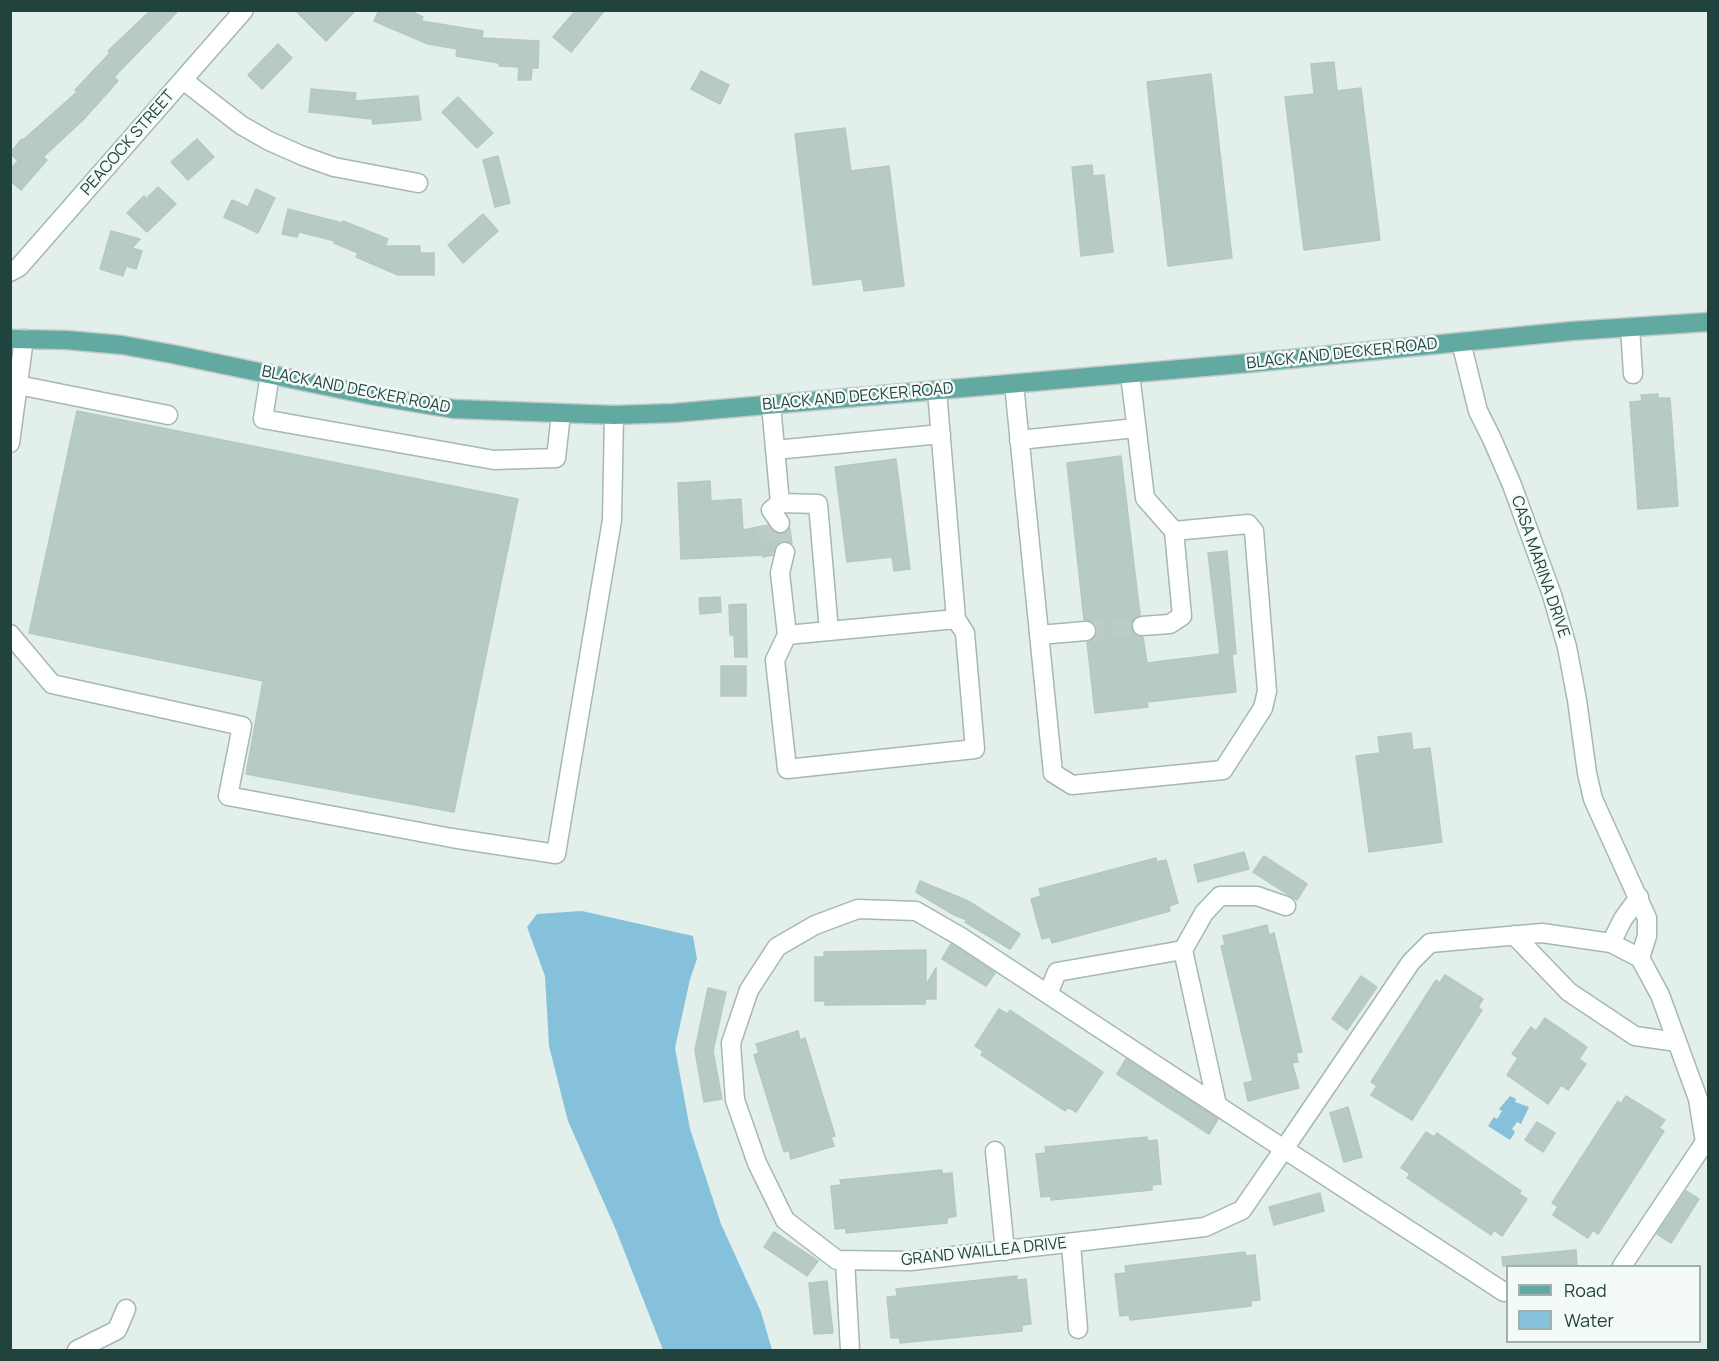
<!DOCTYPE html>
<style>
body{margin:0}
#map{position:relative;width:1719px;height:1361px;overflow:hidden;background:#e3efeb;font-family:Manrope,sans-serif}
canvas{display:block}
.frame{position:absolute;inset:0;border:12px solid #20433e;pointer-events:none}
.legend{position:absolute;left:1506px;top:1265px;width:195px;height:78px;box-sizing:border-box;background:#f4faf8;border:2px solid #9fb1ae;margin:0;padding:8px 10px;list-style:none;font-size:18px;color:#20433e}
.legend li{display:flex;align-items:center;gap:12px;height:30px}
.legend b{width:30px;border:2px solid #9fb1ae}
</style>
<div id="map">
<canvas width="1719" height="1361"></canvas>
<div class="frame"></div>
<ul class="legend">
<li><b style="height:8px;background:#62a9a1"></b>Road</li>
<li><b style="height:16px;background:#85c1da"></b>Water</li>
</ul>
</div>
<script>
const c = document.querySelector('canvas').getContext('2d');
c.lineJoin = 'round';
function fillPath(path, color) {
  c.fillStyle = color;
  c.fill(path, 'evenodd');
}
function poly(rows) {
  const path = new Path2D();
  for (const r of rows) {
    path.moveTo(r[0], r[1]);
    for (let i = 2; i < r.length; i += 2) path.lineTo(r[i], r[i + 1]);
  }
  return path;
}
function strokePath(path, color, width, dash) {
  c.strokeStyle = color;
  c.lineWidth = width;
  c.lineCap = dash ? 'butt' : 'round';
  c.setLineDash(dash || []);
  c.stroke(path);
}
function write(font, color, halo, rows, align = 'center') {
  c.font = font + ' Manrope,sans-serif';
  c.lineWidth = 5;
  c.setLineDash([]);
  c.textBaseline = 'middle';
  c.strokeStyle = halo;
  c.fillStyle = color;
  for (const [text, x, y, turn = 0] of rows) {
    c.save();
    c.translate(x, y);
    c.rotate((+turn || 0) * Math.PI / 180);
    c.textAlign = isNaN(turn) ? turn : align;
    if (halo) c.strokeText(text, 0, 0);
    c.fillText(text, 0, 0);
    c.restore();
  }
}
fillPath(poly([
 [582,911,693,936,697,959,690,979,675,1048,690,1129,721,1224,761,1312,772,1350,663,1350,616,1230,568,1121,549,1046,545,976,527,927,537,914],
 [1510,1096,1516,1099,1515,1102,1529,1107,1521,1124,1517,1122,1512,1129,1515,1132,1510,1140,1488,1126,1494,1117,1497,1119,1502,1111,1499,1109]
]), '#85c1da');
const building = poly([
 [151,10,179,10,114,77,118,81,83,120,43,157,47,160,21,190,10,181,10,169,18,161,10,153,22,139,23,140,77,92,75,90,110,53,108,51,151,10],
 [295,10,356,10,326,41,295,10],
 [379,10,408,10,423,17,421,21,483,31,482,38,539,41,538,68,532,68,531,80,518,80,519,67,499,66,499,63,456,56,457,49,428,44,374,21,379,10],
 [576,10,605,10,571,52,553,37,576,10],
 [278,44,292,58,262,89,248,75,278,44],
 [1334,62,1337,91,1361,88,1380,240,1304,250,1285,97,1314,94,1311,64,1334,62],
 [701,71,729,85,720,104,691,89,701,71],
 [1211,74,1232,258,1168,266,1147,82,1211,74],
 [311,89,356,93,355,101,418,96,421,120,373,124,372,119,309,112,311,89],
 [458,97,493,133,477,148,442,112,458,97],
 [845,128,851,171,889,166,904,286,864,291,862,279,813,285,795,134,845,128],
 [197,139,214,157,188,180,171,162,197,139],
 [498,156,510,203,495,207,483,160,498,156],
 [1092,165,1093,176,1104,175,1113,252,1081,256,1072,167,1092,165],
 [158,187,176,204,147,232,127,213,144,196,146,199,158,187],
 [256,189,275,198,258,233,224,217,232,200,248,207,256,189],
 [288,209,342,223,343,221,388,239,385,246,420,246,420,253,434,253,434,275,398,275,356,257,358,253,334,243,335,241,299,232,297,237,282,234,288,209],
 [483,214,498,231,463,263,448,245,483,214],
 [111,231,140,239,132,248,142,251,136,269,126,266,123,276,100,269,111,231],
 [1658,394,1658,398,1670,398,1678,506,1638,509,1630,402,1642,401,1641,395,1658,394],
 [77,411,518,499,454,812,246,774,263,681,29,633,77,411],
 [1121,456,1140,615,1132,621,1131,627,1137,636,1143,637,1147,663,1220,654,1208,553,1227,551,1236,654,1232,654,1236,692,1147,702,1148,707,1095,713,1087,642,1096,636,1097,629,1091,621,1084,620,1067,463,1121,456],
 [896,459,910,569,894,571,892,557,847,562,835,467,896,459],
 [710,481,711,501,741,499,743,530,768,525,775,533,780,534,790,529,792,544,787,541,781,541,776,545,773,555,763,557,763,555,681,559,678,483,710,481],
 [720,597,721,612,700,614,699,598,720,597],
 [746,604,747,657,735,657,734,635,730,635,729,605,746,604],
 [721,666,746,666,746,696,721,696,721,666],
 [1411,733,1413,750,1430,748,1442,842,1369,852,1356,756,1380,753,1378,737,1411,733],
 [1244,852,1249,869,1198,882,1194,865,1244,852],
 [1264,856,1307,884,1297,900,1253,872,1264,856],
 [1156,858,1157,862,1166,860,1178,903,1169,906,1170,911,1052,943,1050,937,1042,939,1031,899,1041,896,1039,889,1156,858],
 [920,881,968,901,1020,934,1010,949,965,922,967,920,954,915,916,892,920,881],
 [1267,925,1269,935,1274,933,1302,1052,1296,1053,1298,1062,1292,1063,1299,1088,1248,1101,1244,1083,1253,1081,1221,946,1225,945,1223,936,1267,925],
 [951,944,995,973,986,986,942,959,951,944],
 [926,950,926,985,936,968,936,999,925,999,925,1004,825,1005,825,1001,815,1001,815,957,824,957,824,952,926,950],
 [1445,975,1483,999,1478,1007,1482,1010,1412,1120,1371,1095,1377,1086,1371,1082,1436,980,1440,983,1445,975],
 [1361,976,1377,987,1347,1030,1332,1019,1361,976],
 [708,988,726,992,713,1051,722,1099,704,1102,695,1050,708,988],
 [999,1009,1007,1014,1010,1010,1103,1072,1076,1112,1068,1107,1065,1111,981,1055,983,1051,975,1046,999,1009],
 [1545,1018,1587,1047,1579,1059,1586,1064,1568,1090,1561,1085,1548,1104,1507,1075,1518,1058,1512,1054,1531,1027,1536,1031,1545,1018],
 [798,1031,800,1040,805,1038,835,1136,831,1137,834,1146,791,1159,789,1150,784,1152,754,1055,759,1053,756,1044,798,1031],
 [1126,1059,1218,1119,1209,1134,1117,1074,1126,1059],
 [1626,1096,1665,1120,1659,1128,1664,1131,1598,1234,1593,1230,1588,1238,1553,1215,1558,1207,1552,1203,1618,1101,1621,1104,1626,1096],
 [1348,1107,1362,1157,1344,1162,1330,1113,1348,1107],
 [1537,1122,1555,1133,1543,1152,1525,1140,1537,1122],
 [1426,1132,1434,1137,1437,1133,1521,1191,1519,1194,1527,1199,1502,1236,1494,1230,1491,1235,1407,1178,1410,1174,1401,1168,1426,1132],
 [1147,1137,1148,1141,1157,1140,1161,1184,1152,1185,1152,1190,1051,1200,1051,1196,1041,1197,1036,1154,1046,1153,1045,1147,1147,1137],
 [942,1170,942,1174,952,1173,956,1216,947,1218,947,1223,846,1233,846,1228,835,1229,831,1186,841,1185,840,1180,942,1170],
 [1686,1191,1699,1199,1671,1243,1657,1234,1686,1191],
 [1320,1193,1324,1211,1274,1225,1269,1207,1320,1193],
 [774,1232,818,1261,807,1276,764,1247,774,1232],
 [1576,1250,1577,1266,1503,1266,1502,1257,1576,1250],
 [1245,1252,1246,1256,1255,1255,1260,1300,1251,1301,1251,1306,1130,1320,1129,1315,1120,1316,1115,1274,1126,1273,1125,1266,1245,1252],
 [1017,1276,1017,1280,1026,1279,1031,1324,1022,1325,1022,1331,900,1343,900,1338,891,1338,887,1297,897,1296,896,1289,1017,1276],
 [827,1281,833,1333,814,1334,809,1283,827,1281]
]);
fillPath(building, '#b8cac5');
strokePath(building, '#b4c9c3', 1.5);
strokePath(poly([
 [780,523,785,552],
 [766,525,770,555],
 [1086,631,1142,626]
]), '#bccdc8', 18, [18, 9]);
const minor = poly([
 [183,80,241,125,269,141,303,156,334,167,418,183],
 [10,272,19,267,244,10],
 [1630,327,1633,374],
 [1461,342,1478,411,1492,439,1512,485,1552,595,1567,647,1577,700,1587,773,1593,799,1647,918,1647,936,1640,958],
 [270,374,263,419,494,460,556,458,561,414],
 [1014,384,1053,773,1072,785,1223,770,1263,708,1267,691,1254,531,1248,524,1174,531,1145,498,1130,374],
 [18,385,168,415],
 [771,405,780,503,818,504,829,631,956,619,937,391],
 [1019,440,1136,428],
 [10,443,24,339],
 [775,450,941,434],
 [780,523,771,510,780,503],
 [785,552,780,573,787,635,775,660,787,769,975,749,965,633,956,619],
 [1142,626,1170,624,1182,616,1174,531],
 [10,634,52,684,242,726,228,796,452,838,556,854,612,520,614,415],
 [787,635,829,631],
 [1039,635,1086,631],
 [1514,935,1569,992,1635,1036,1677,1042],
 [1611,943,1623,919,1639,897],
 [1183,950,1204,913,1220,896,1257,896,1286,906],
 [1048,994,1057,972,1183,950,1217,1105],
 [995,1151,1005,1251],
 [1071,1244,1078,1329],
 [845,1260,850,1350],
 [1622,1266,1705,1142,1698,1099,1660,995,1640,958],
 [1508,1292,1504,1292,1484,1279,1472,1271,1284,1149,1157,1066,961,937,916,911,858,909,815,925,777,947,749,990,731,1043,735,1100,757,1163,785,1220,837,1260,911,1261,1205,1227,1242,1210,1244,1207,1284,1149,1333,1077,1411,962,1430,943,1542,933,1611,943,1640,958],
 [77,1350,117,1330,126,1309]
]);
const major = poly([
 [10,339,66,340,122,345,172,354,369,395,454,409,614,415,674,413,1250,363,1572,331,1708,322]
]);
strokePath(minor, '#a5b8b4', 21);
strokePath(major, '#c1cac9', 21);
strokePath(minor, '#fff', 18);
strokePath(major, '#62a9a1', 18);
write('16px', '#20433e', '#f4faf8', [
 ["PEACOCK STREET",128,143,-49],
 ["BLACK AND DECKER ROAD",1342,354,-6],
 ["BLACK AND DECKER ROAD",356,390,11],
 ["BLACK AND DECKER ROAD",858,397,-5],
 ["CASA MARINA DRIVE",1540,567,71],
 ["GRAND WAILLEA DRIVE",984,1252,-6]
]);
</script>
